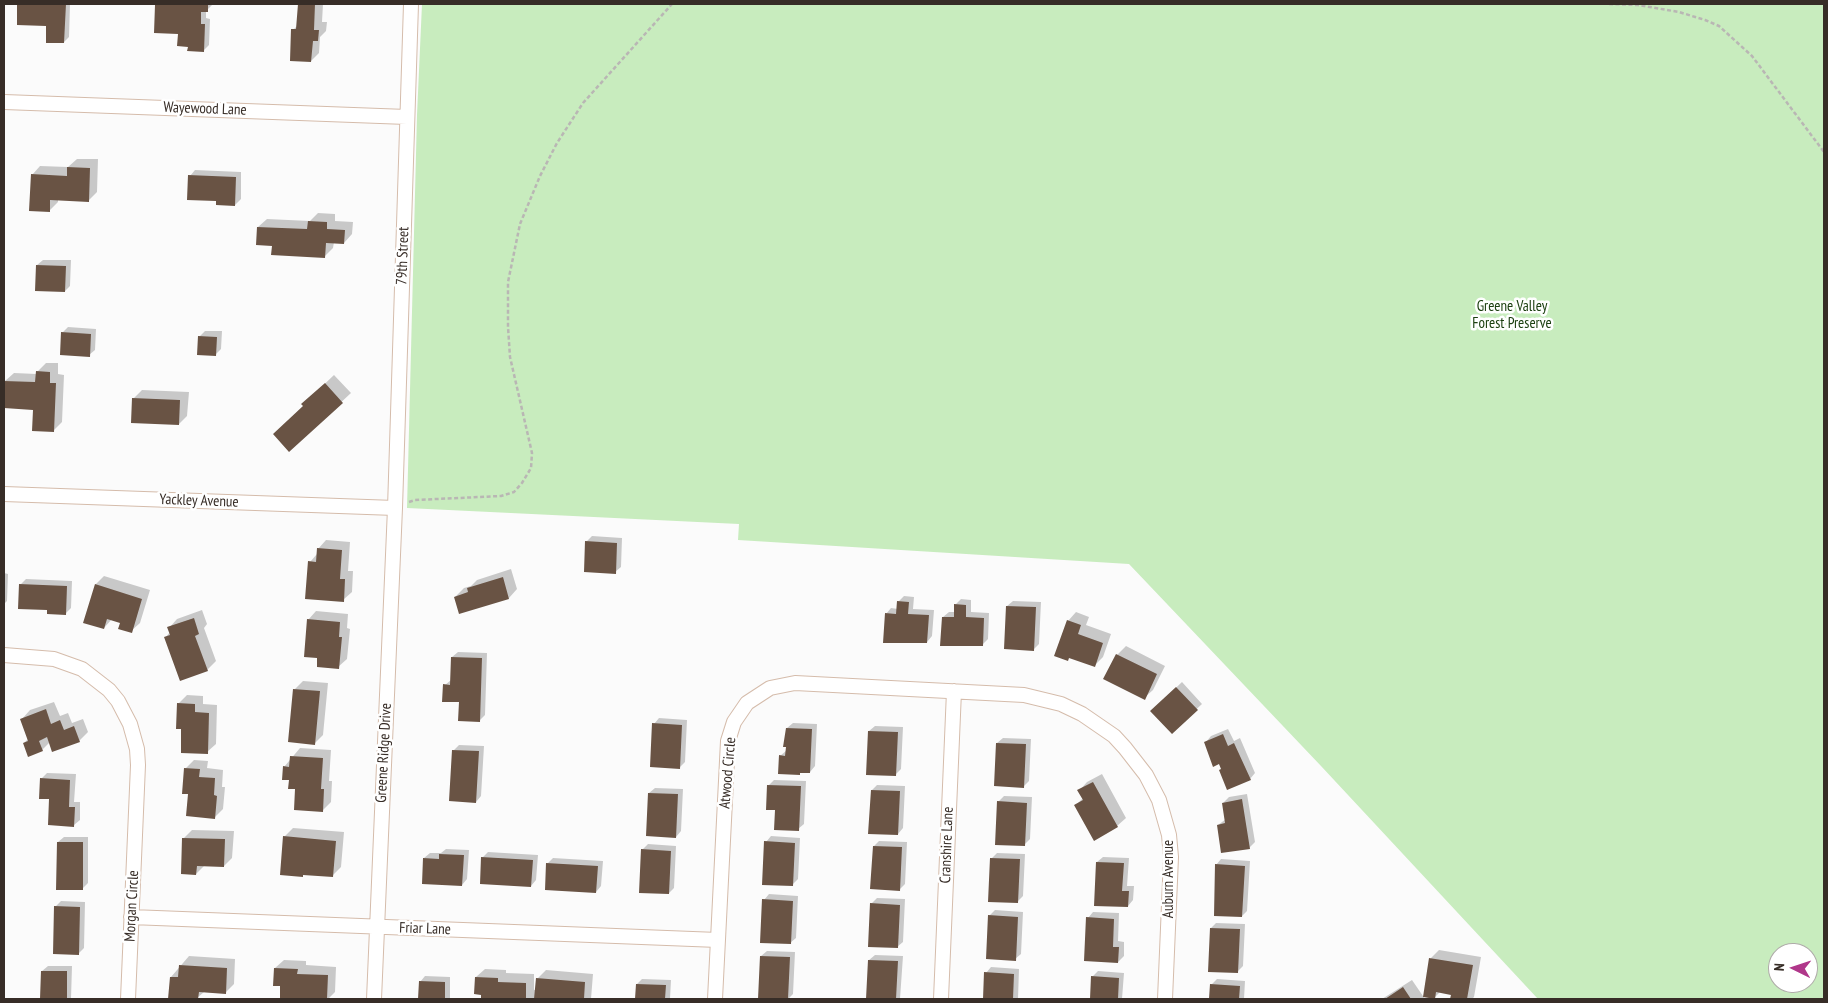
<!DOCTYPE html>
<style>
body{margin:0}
#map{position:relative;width:1828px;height:1003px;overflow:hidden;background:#fbfbfb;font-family:"PT Sans Narrow",sans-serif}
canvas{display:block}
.frame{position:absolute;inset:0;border:5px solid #372d27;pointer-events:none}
.north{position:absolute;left:1768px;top:943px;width:50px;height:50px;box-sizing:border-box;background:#fff;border:1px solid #afaba9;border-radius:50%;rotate:274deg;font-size:14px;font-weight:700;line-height:20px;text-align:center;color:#372d27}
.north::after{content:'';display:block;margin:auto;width:18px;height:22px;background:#b0378a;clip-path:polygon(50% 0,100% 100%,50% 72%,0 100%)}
</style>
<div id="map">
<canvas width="1828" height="1003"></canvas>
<div class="frame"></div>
<div class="north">N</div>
</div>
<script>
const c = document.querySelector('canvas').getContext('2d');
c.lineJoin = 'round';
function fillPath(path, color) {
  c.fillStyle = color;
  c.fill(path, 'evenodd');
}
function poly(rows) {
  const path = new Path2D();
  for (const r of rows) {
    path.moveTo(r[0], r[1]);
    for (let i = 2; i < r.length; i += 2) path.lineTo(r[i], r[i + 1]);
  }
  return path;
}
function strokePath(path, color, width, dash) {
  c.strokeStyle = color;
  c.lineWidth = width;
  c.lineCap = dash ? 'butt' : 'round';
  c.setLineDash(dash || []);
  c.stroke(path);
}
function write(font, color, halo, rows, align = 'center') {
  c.font = font + ' "PT Sans Narrow",sans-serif';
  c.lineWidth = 5;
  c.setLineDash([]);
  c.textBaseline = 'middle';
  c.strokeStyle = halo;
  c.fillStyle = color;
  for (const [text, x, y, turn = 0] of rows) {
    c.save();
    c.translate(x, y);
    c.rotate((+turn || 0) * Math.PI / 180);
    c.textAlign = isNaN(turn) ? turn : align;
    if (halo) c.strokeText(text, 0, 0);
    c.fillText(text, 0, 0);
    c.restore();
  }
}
fillPath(poly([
 [422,4,1824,4,1824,999,1538,999,1321,766,1129,564,738,540,739,524,407,508,417,115],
 [1778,953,1808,953,1808,983,1778,983]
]), '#c8ecbe');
fillPath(poly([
 [18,4,70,4,69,37,64,42,48,25,18,24],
 [157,4,213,4,206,11,206,18,210,19,209,45,203,51,189,46,156,5],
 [299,4,323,4,322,22,327,22,326,31,320,37,319,53,311,61,293,30,298,25],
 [77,159,98,159,97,192,88,201,58,199,58,202,49,211,32,175,40,166,68,167],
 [195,170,241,172,241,199,235,205,218,200,190,176],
 [318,213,335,214,335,221,353,222,352,234,344,243,334,242,333,248,325,256,273,245,258,227,267,219,310,221],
 [43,260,71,260,70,286,65,291,37,265],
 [68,327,96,329,95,350,89,355,62,333],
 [205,331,222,331,221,349,216,354,199,337],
 [46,363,58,363,58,374,64,375,62,422,53,431,34,409,4,407,5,381,14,373,37,374,37,372],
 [334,375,351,393,290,450,305,406,312,396],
 [142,390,189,392,187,416,179,424,133,399],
 [592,536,622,538,621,567,615,572,586,542],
 [326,540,350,542,348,571,353,571,352,592,343,600,310,562,317,554,318,549],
 [511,569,517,589,509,598,460,613,455,597,464,588,471,586,477,580],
 [4,573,8,574,7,601,4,604],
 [104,576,150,590,140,623,131,631,122,622,112,619,104,628,96,584],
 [26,579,72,581,71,608,65,614,48,609,20,585],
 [904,596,914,597,913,609,934,610,932,636,927,642,886,614,891,608,898,609,898,602],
 [961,599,971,600,971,612,989,613,988,639,982,645,943,617,949,612,955,612,955,605],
 [1013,601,1041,602,1039,644,1033,650,1007,606],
 [202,610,207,624,204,628,216,661,207,670,165,638,170,632,169,628,177,619],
 [316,611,348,614,347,628,350,629,347,659,338,667,319,657,308,620],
 [1076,612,1089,617,1086,625,1111,634,1103,657,1094,666,1068,621],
 [1126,646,1165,666,1153,690,1144,698,1117,655],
 [458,652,487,653,485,715,479,721,445,685,451,680,452,657],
 [303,681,328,683,323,735,315,743,295,689],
 [1182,682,1202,704,1172,732,1152,711],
 [187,695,203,696,203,704,217,705,216,744,207,752,183,728,178,704],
 [54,702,60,716,68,713,72,723,83,719,88,732,79,741,50,742,42,750,24,743,29,738,22,719,30,710],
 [659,718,687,720,685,762,680,767,654,724],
 [793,723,817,724,815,766,810,772,801,772,780,756,787,750,787,728],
 [875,726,903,727,901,769,895,775,869,731],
 [1228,729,1234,741,1240,738,1255,773,1250,779,1222,769,1206,742,1211,736],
 [1003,738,1031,739,1029,781,1023,787,997,743],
 [459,745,484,746,481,796,476,802,454,750],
 [300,748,331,750,329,781,332,781,331,802,322,811,297,788,284,767],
 [194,760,208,761,207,768,223,770,222,787,225,787,223,809,215,817,189,793,185,769],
 [47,773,76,774,74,802,80,802,80,820,74,825,50,798,41,779],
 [1102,774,1126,818,1117,826,1076,805,1083,798,1079,791,1087,782],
 [774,780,806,781,804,824,798,829,776,809,769,785],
 [877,785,905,786,903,828,898,834,872,790],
 [655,788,683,789,681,831,676,837,649,793],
 [1247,794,1255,842,1249,848,1218,825,1226,819,1223,803,1229,797],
 [1004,796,1032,797,1030,839,1024,845,998,802],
 [293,828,344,832,341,867,332,876,305,874,302,876,284,837],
 [192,830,234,831,232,858,224,866,204,866,196,874,184,838],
 [771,836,800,838,798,879,792,885,766,842],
 [64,837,88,837,88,883,82,889,58,842],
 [879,841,907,842,905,884,900,889,874,846],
 [648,844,676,846,674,888,669,893,642,850],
 [446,849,469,850,467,879,462,885,424,858,430,853,441,853],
 [488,852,538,855,536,880,531,886,482,858],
 [997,853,1025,854,1023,896,1017,902,991,859],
 [1103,857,1129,858,1127,886,1134,886,1133,900,1128,906,1097,862],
 [553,858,603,861,601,886,596,892,547,864],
 [1221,859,1250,861,1247,911,1242,916,1216,865],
 [769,894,798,896,796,938,790,943,764,900],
 [877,898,905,899,903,942,897,947,871,904],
 [61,901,85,902,84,948,79,953,55,907],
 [995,910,1023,912,1021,954,1015,959,989,916],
 [1093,912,1119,913,1118,941,1124,942,1124,956,1118,962,1088,918],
 [1216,923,1245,924,1243,966,1237,972,1211,928],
 [1439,950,1481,957,1474,997,1472,999,1451,999,1452,994,1440,992,1434,998,1424,996,1431,958],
 [767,951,795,952,793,994,788,999,759,998,761,956],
 [875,955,903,956,900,999,867,999,869,960],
 [189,956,235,959,234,984,225,993,204,992,196,999,169,999,171,977],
 [284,960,306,961,306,965,336,967,335,992,328,999,281,999,282,985,275,968],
 [48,966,72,966,71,999,42,999,42,971],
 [991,967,1019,969,1018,999,984,999,986,973],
 [485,969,506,970,506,973,534,974,534,990,536,990,537,979,546,970,593,974,591,999,482,999,482,993,476,977],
 [1098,971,1124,973,1122,999,1091,999,1092,977],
 [425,976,450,977,450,999,419,999,420,982],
 [642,979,671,980,670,999,636,999,637,984],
 [1217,979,1245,981,1244,999,1210,999,1211,985],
 [1412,980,1425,999,1382,999]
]), '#0003');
fillPath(poly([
 [17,4,66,4,64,43,46,43,46,26,17,25],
 [167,4,208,4,208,12,201,12,201,24,205,24,204,52,187,51,188,47,177,46,178,34,154,33,155,5,167,5],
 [298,4,315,4,314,30,319,30,318,41,313,41,311,62,290,61,291,29,296,29],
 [67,167,90,168,89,202,50,200,50,212,29,211,31,174,67,176],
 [188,175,236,177,235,206,216,205,216,201,187,200],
 [308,221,327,222,327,229,345,230,344,244,326,243,325,258,271,255,272,246,256,245,257,227,307,229],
 [36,265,66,266,65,292,35,291],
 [61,332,91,334,90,357,60,355],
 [198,336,217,337,216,356,197,355],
 [36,371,50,372,50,383,56,383,54,432,32,431,33,410,4,408,4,381,35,382],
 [325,383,343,403,289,452,273,434,303,406,301,404],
 [132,398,180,400,179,425,131,423],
 [585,541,617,543,616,574,584,572],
 [317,548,342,550,340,579,345,579,344,602,305,599,308,561,316,562],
 [503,577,509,599,459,614,454,597,468,592,467,588],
 [19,584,67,586,66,615,47,614,47,610,18,609],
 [95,584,142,599,132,633,118,629,120,623,107,619,104,629,83,623],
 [897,601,909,602,908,614,929,615,927,643,883,643,885,613,896,614],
 [954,604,966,605,966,617,984,618,983,646,940,646,942,617,954,617],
 [1006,606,1036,607,1034,651,1004,649],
 [194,618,199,634,195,636,208,671,180,681,164,637,170,635,167,627],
 [307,619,340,622,339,637,342,637,339,669,317,667,317,658,304,657],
 [1067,620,1081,625,1078,634,1103,643,1095,667,1069,658,1068,661,1054,656],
 [1116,654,1157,674,1145,700,1103,679],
 [451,657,482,658,480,722,458,721,459,702,442,702,443,684,450,685],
 [1176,687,1198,710,1172,734,1150,711],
 [293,689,320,691,315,745,288,742],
 [177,703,195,704,195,712,209,713,208,754,181,753,181,729,176,729],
 [46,709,51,724,60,720,64,730,74,726,80,742,52,752,47,737,39,741,43,751,28,757,23,743,28,741,20,719],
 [652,723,682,725,680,769,650,767],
 [786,728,812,729,810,773,800,773,800,775,778,774,779,755,785,756,786,747,783,747],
 [868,731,898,732,896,776,866,775],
 [1223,734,1228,746,1234,743,1251,780,1227,790,1219,770,1221,769,1219,764,1213,767,1204,742],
 [996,743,1026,744,1024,788,994,786],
 [452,750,479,751,476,803,449,801],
 [290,756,323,758,321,789,324,789,323,812,294,810,295,789,288,789,289,780,282,780,283,766,289,767],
 [184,768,200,769,199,777,215,778,214,795,217,796,215,819,186,816,188,794,182,794],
 [40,778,70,780,69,807,75,807,74,827,48,825,49,799,39,799],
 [1093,782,1118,827,1094,841,1074,805,1083,800,1077,790],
 [767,785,801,786,799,831,774,830,775,810,766,810],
 [871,790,900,791,898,835,868,834],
 [648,793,678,794,676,838,646,836],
 [1242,799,1250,849,1221,853,1217,825,1225,823,1222,803],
 [997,801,1027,803,1025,846,995,845],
 [283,836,336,841,333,877,303,875,303,877,280,875],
 [182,838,225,839,224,867,197,866,196,875,181,874],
 [764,841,795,843,793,886,762,885],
 [57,842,83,842,83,890,56,890],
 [873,846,902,847,900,891,870,889],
 [641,849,671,851,669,894,639,893],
 [439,854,464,855,462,886,422,884,423,858,439,859],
 [481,857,533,860,531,887,480,884],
 [990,858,1020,859,1018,903,988,902],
 [1096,862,1124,863,1122,891,1129,891,1128,907,1094,906],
 [546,863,598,866,596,893,545,890],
 [1215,864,1245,866,1242,917,1214,916],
 [762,899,793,901,791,944,760,943],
 [870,903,900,905,898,948,868,947],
 [54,906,80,907,79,955,53,954],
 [988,915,1018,917,1016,961,986,959],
 [1086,917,1114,919,1113,947,1119,947,1118,963,1084,961],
 [1210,928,1240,929,1238,973,1208,972],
 [760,956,790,957,788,999,758,999],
 [1429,958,1473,965,1467,999,1450,999,1451,995,1436,992,1435,999,1423,997],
 [868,960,898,961,896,999,866,999],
 [179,965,227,968,226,994,199,992,198,999,168,999,170,977,178,977],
 [274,968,298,969,297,974,328,975,327,999,280,999,280,986,273,986],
 [41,971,67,971,67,999,40,999],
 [984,972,1014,974,1013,999,983,999],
 [1091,976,1119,978,1118,999,1090,999],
 [475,977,498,978,498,982,526,983,526,999,481,999,481,995,474,994],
 [536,978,585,982,584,999,534,999],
 [419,981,445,982,445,999,418,999],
 [636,984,666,985,665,999,635,999],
 [1210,984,1240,986,1239,999,1209,999],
 [1403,987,1411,999,1385,999]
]), '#695344');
const minor = poly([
 [4,102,407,117],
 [4,494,395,508],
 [4,655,54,659,82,669,109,690,118,701,130,724,137,749,138,765,128,999],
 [131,917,718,940],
 [374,999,395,508,411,4],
 [715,999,728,741,734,722,747,703,770,688,795,683,1024,695,1061,704,1082,714,1114,736,1125,748,1146,775,1159,800,1169,835,1171,857,1165,999],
 [941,999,954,691]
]);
strokePath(minor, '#d5bcab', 16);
strokePath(poly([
 [1609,4,1638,5,1679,12,1705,20,1719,26,1752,56,1824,152],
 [409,502,415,500,501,496,514,492,522,483,531,468,532,453,510,357,508,327,508,282,520,224,540,176,557,143,583,103,672,4]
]), '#b9b6b4', 2.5, [4, 2.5]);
strokePath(minor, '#fff', 14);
write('15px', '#372d27', '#fff', [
 ["Wayewood Lane",205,109,2],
 ["79th Street",403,256,-88],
 ["Yackley Avenue",199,501,2],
 ["Greene Ridge Drive",384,753,-87],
 ["Atwood Circle",728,773,-85],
 ["Cranshire Lane",947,845,-88],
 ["Auburn Avenue",1169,879,-90],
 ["Morgan Circle",132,906,-87],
 ["Friar Lane",425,929,2]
]);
write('15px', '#1c4011', '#fff', [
 ["Greene Valley",1512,307],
 ["Forest Preserve",1512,324]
]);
</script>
